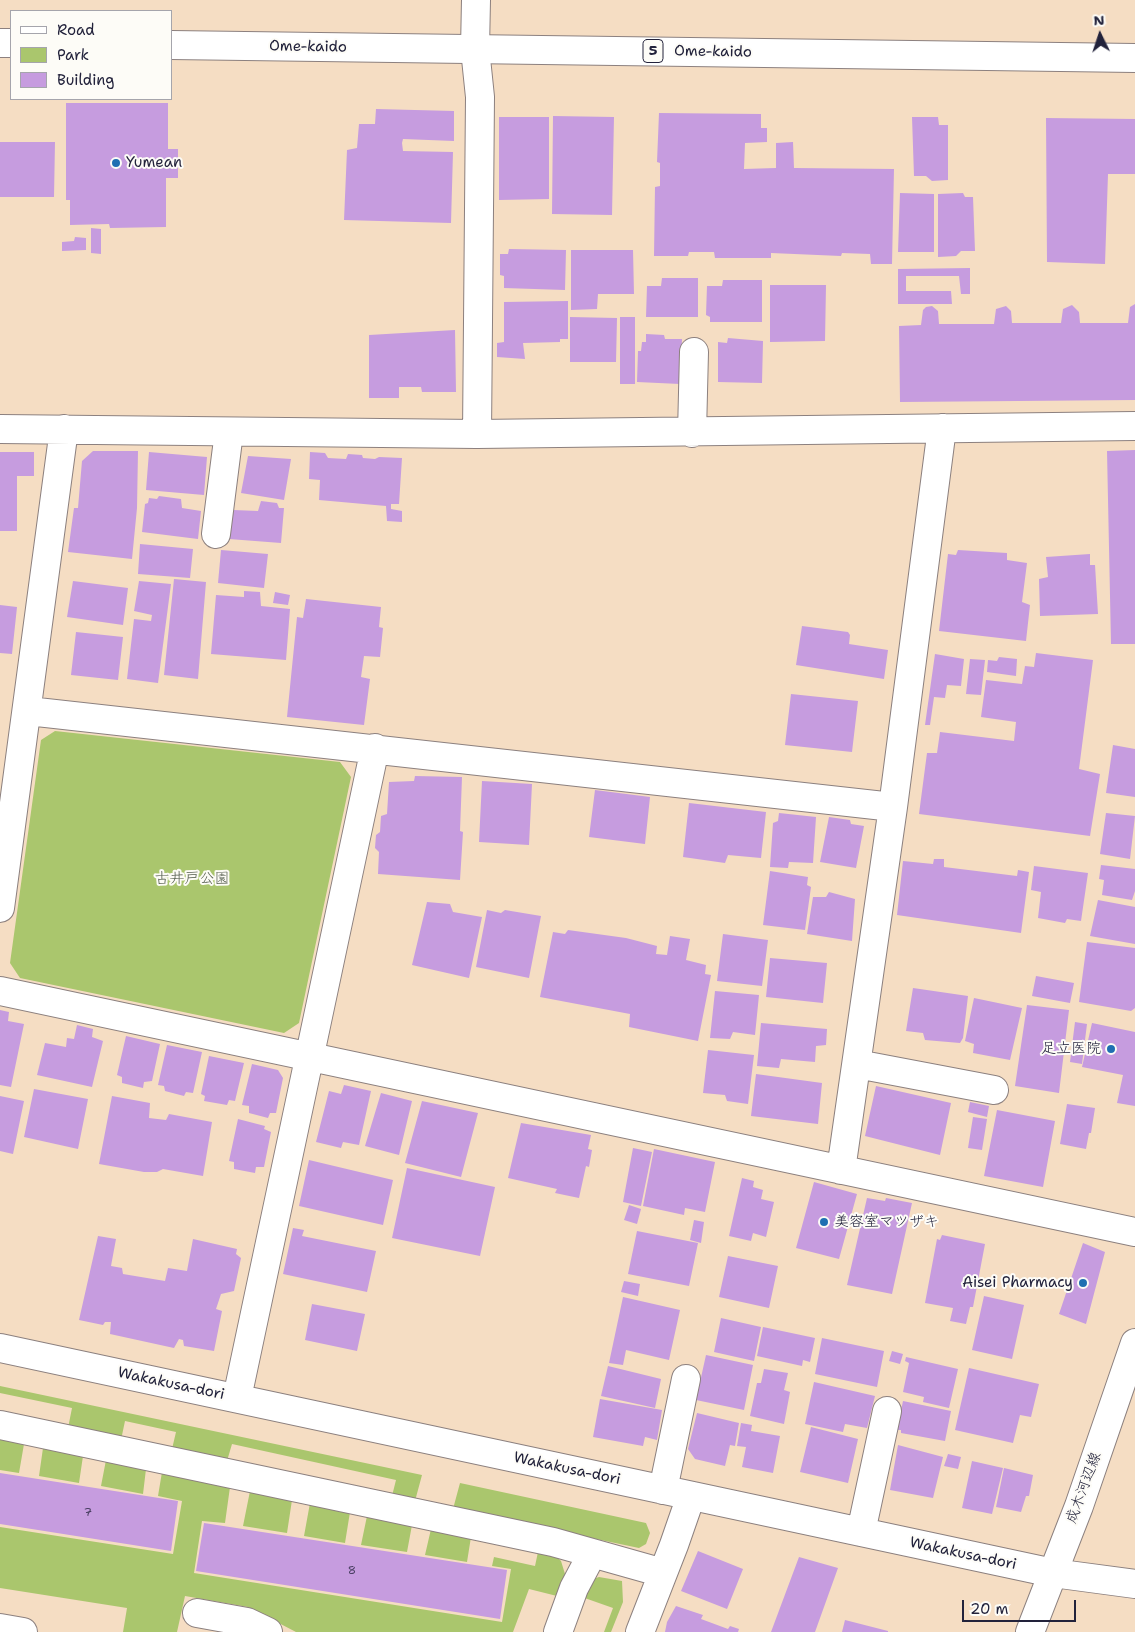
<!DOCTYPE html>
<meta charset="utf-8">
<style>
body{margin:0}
#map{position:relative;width:1135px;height:1632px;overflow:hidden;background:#f5ddc3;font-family:"Shantell Sans",sans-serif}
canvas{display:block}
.legend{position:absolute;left:10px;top:10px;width:162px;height:90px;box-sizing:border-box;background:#fdfcf7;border:1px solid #a5a5ac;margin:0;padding:6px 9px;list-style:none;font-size:15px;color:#22223b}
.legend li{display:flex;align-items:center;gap:10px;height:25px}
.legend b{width:25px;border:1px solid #a5a5ac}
.north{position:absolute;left:1075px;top:10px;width:50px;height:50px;-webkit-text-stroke:4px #fdfcf7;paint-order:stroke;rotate:356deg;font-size:14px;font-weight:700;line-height:20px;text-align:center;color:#22223b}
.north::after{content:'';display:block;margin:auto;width:18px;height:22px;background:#22223b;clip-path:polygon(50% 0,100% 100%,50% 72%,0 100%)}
.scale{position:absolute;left:962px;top:1600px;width:114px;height:22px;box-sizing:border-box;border:2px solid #22223b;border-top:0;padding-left:6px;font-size:15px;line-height:18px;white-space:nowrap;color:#22223b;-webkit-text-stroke:4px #fdfcf7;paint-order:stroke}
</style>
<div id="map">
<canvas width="1135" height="1632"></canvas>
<ul class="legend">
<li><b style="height:6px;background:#fff"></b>Road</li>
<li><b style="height:14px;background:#aac66d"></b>Park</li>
<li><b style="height:14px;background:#c69cdf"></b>Building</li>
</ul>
<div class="north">N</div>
<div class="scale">20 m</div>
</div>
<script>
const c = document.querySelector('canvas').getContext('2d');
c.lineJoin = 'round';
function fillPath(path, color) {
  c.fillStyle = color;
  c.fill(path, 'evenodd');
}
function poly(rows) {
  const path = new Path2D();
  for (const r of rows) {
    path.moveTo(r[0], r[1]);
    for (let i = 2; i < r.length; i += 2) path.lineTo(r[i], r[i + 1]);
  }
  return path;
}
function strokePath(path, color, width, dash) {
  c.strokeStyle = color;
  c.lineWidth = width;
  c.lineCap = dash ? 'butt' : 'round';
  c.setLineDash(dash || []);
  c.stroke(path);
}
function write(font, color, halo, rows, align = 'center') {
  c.font = font + ' "Shantell Sans","Klee One",sans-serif';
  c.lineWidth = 4;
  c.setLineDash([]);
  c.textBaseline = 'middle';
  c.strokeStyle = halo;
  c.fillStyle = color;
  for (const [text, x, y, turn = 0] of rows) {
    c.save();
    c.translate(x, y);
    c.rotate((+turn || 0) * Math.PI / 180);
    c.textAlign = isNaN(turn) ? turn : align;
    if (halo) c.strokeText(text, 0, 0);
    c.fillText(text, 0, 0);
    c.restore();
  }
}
fillPath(poly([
 [55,731,340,762,351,777,299,1023,284,1033,20,978,10,963,41,740],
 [0,1386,422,1475,415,1501,392,1496,396,1480,232,1444,227,1461,172,1449,176,1432,125,1421,121,1440,68,1428,72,1408,0,1393],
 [0,1439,24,1444,19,1473,0,1470],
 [43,1448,83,1456,79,1483,39,1476],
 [106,1460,146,1469,143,1494,101,1486],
 [162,1472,230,1487,225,1523,202,1521,194,1573,502,1622,511,1569,492,1566,494,1557,535,1566,538,1552,556,1556,561,1561,565,1574,557,1596,529,1589,513,1632,296,1632,248,1607,185,1596,177,1632,123,1632,127,1608,0,1588,0,1527,173,1554,182,1501,158,1496],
 [460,1483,646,1523,650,1533,646,1544,639,1548,453,1509],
 [250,1491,292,1500,287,1533,243,1526],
 [310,1503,350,1512,345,1543,304,1536],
 [367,1516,412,1525,407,1552,361,1545],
 [431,1529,471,1537,467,1562,425,1555],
 [599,1577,622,1581,623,1602,611,1632,604,1632,613,1608,579,1596,593,1579]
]), '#aac66d');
fillPath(poly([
 [66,103,168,103,168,149,178,149,178,178,166,178,166,227,110,228,109,224,70,225,70,200,66,200],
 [376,109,454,111,454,141,403,139,402,143,403,151,453,152,451,223,344,220,347,150,357,148,359,124,375,124],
 [659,113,761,114,761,128,767,128,767,142,745,143,744,169,776,168,776,143,793,142,794,168,894,169,892,264,871,264,870,254,842,253,841,256,771,253,771,258,715,258,714,252,689,252,688,256,654,256,655,187,660,186,660,163,657,162],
 [553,116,614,117,612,215,552,214],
 [499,117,549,117,549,199,499,200],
 [912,117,938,117,939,125,948,125,948,180,932,181,926,176,914,176],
 [1046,118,1135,119,1135,174,1108,174,1105,264,1047,262],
 [0,142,55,142,54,197,0,197],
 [900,193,934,194,934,252,898,252],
 [963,193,965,197,973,197,975,251,961,251,956,256,938,257,938,194],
 [91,228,101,229,101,254,91,253],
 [75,237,86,238,86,250,62,251,62,242,74,241],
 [509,249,566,250,565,290,504,288,504,276,500,275,500,254,508,254],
 [571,250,633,250,634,294,598,294,597,309,571,310],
 [970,268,970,294,961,294,959,276,906,276,906,291,951,291,952,304,898,304,898,269],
 [662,278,698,278,698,317,646,317,647,286,661,286],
 [723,280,762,280,762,322,710,322,710,317,706,315,707,286,722,286],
 [770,285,826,285,825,341,770,342],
 [568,301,568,339,560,339,560,342,523,343,525,359,497,357,497,343,504,342,504,302],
 [1135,304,1135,400,900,402,899,326,921,325,923,310,926,307,932,306,938,311,939,324,994,324,996,309,1006,306,1011,311,1012,323,1061,323,1063,309,1072,305,1079,312,1080,323,1128,323,1130,307],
 [570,317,617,318,616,362,570,362],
 [620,317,635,317,635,384,620,384],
 [455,330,456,392,422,392,421,387,399,387,399,398,369,398,369,335],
 [646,334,664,335,665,339,682,339,680,384,637,382,638,351,641,351,642,342,646,342],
 [728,338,763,341,762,383,718,382,718,342,727,343],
 [1135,450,1135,644,1111,644,1107,451],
 [93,451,138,451,137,508,132,559,68,552,74,508,78,508,82,461],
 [0,452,34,452,34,476,17,476,17,531,0,531],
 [149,452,207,457,204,495,146,490],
 [310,452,325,453,328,458,346,459,348,454,362,455,363,458,375,459,379,457,402,458,399,504,391,504,391,509,402,511,402,522,387,521,386,506,319,500,320,480,309,479],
 [248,456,291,459,284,500,241,493],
 [159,496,181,499,182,508,201,511,198,539,142,532,145,504,148,503,149,498,157,499],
 [261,501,277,503,279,508,284,508,281,543,229,539,233,510,258,511],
 [140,544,193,549,190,578,138,574],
 [221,550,268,554,264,588,218,583],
 [958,550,1007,553,1007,560,1027,563,1022,602,1030,605,1026,641,939,631,948,554,956,555],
 [1090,554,1090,565,1095,565,1098,614,1040,616,1039,579,1048,577,1046,557],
 [174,579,206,582,198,679,164,675],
 [73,581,128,588,123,625,67,617],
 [139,581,171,584,158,683,127,679,134,619,151,621,152,615,134,611],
 [244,591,260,592,261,606,290,609,286,660,211,654,216,595,244,597],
 [275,592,290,595,288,605,273,603],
 [306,599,381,607,379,627,383,628,380,657,364,656,361,677,370,679,364,725,287,717,297,617,303,618],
 [0,605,17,607,12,654,0,653],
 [802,626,848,632,850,635,849,644,888,650,884,679,796,665],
 [76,632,123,637,118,680,71,675],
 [1036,653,1093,660,1079,769,1100,774,1090,836,919,814,927,753,937,753,940,732,1014,741,1016,722,981,717,986,680,1022,684,1025,666,1034,667],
 [935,654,964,659,961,686,947,685,945,698,934,697,930,725,925,725],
 [999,657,1017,659,1016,676,987,672,988,660,997,661],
 [970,659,985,660,981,695,966,694],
 [791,694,858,701,852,752,785,745],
 [1113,745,1135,749,1135,797,1106,793],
 [415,776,462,777,460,831,463,832,460,880,378,874,379,852,375,848,376,835,380,832,381,816,387,814,389,782,414,781],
 [482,781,532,784,529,845,479,842],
 [595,790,650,797,645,844,589,837],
 [689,803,766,812,761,858,728,855,725,863,683,857],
 [779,813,816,817,813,863,789,862,788,868,770,867,773,823,778,821],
 [1106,813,1135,816,1130,859,1100,854],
 [829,817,850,820,851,824,864,826,856,868,820,862],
 [934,859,944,859,944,867,1017,876,1018,870,1029,872,1021,933,897,915,903,861,933,864],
 [1101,865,1135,869,1135,891,1132,900,1102,895,1104,880,1099,879],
 [1034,866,1088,873,1081,921,1067,919,1065,923,1038,918,1041,892,1031,890],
 [770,871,808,877,807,885,811,887,805,930,763,925],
 [829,892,855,899,852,941,807,934,813,897,826,897],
 [1098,900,1135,907,1135,944,1090,936],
 [427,902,450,904,453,912,482,917,469,978,412,965],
 [487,910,501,913,505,910,541,916,529,978,476,967],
 [568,930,626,938,657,946,656,954,667,955,670,936,690,939,686,960,706,965,705,974,711,975,698,1041,629,1027,630,1014,540,997,553,932,565,934],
 [723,934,768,940,762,986,717,981],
 [1087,942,1135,948,1135,1008,1131,1011,1079,1002],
 [770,958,827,963,823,1003,766,997],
 [1036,976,1074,983,1070,1003,1032,996],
 [913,988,968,996,963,1038,960,1043,925,1040,923,1033,906,1031],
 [715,991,759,995,755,1035,733,1032,730,1039,710,1038],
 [974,998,1022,1008,1010,1060,973,1053,974,1044,965,1041],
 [1027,1005,1069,1010,1059,1093,1015,1086],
 [0,1010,9,1012,8,1021,24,1024,11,1087,0,1085],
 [1075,1022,1087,1024,1082,1064,1070,1062],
 [761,1023,827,1029,826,1045,816,1046,815,1062,781,1059,779,1068,757,1066],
 [1092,1023,1135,1032,1135,1106,1117,1103,1123,1075,1082,1067],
 [77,1025,93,1029,92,1037,103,1041,92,1087,37,1075,45,1043,66,1047,67,1038,74,1039],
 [126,1036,160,1044,152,1081,144,1082,143,1088,122,1083,122,1077,117,1075],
 [167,1045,202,1052,193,1093,186,1092,184,1096,165,1091,164,1086,158,1085],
 [708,1050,754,1055,748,1104,727,1101,725,1095,703,1093],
 [209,1056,244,1063,235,1101,229,1100,227,1105,204,1101,205,1096,201,1094],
 [252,1064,278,1070,283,1078,276,1113,270,1113,268,1118,249,1113,249,1106,242,1105],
 [756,1074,822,1083,818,1124,751,1116],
 [344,1085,371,1091,359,1145,343,1142,341,1148,316,1142,329,1091,341,1094],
 [876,1086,951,1103,940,1155,865,1136],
 [34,1089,88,1099,78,1149,24,1137],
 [381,1093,412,1101,399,1155,365,1146],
 [0,1096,24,1101,13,1154,0,1151],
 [112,1096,150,1103,149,1118,166,1120,169,1114,212,1122,203,1176,163,1169,157,1172,144,1172,99,1164],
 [422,1101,478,1113,461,1177,405,1163],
 [970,1102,989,1106,987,1117,968,1112],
 [1067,1104,1095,1108,1091,1133,1089,1133,1086,1149,1060,1144],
 [997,1110,1055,1121,1043,1187,984,1176],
 [973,1117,987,1119,982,1150,968,1148],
 [238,1119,265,1126,264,1129,271,1132,264,1167,256,1167,255,1173,234,1169,234,1162,229,1161],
 [521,1123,591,1135,588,1149,592,1150,589,1167,586,1166,579,1198,555,1193,557,1189,508,1178],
 [633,1148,652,1152,641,1206,623,1202],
 [654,1149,715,1162,705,1212,685,1208,684,1215,643,1206],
 [309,1160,393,1180,383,1225,299,1206],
 [407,1168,495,1187,480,1256,392,1238],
 [742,1178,754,1181,753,1187,763,1190,761,1199,774,1202,766,1237,753,1233,751,1241,729,1236],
 [814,1182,857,1194,839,1259,796,1248],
 [867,1198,885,1201,886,1198,912,1203,892,1294,847,1285],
 [629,1205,641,1209,637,1224,624,1220],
 [694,1220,704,1222,701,1243,690,1240],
 [293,1228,304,1230,302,1236,376,1251,367,1292,283,1274],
 [637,1231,698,1243,689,1286,628,1274],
 [942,1235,985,1244,973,1307,970,1307,966,1324,950,1321,953,1308,925,1303,937,1239,940,1240],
 [98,1236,116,1239,111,1266,122,1268,123,1274,165,1281,168,1268,187,1271,193,1239,237,1249,236,1254,241,1258,234,1291,221,1294,216,1309,222,1311,214,1351,184,1346,183,1340,179,1339,174,1348,110,1334,111,1322,105,1322,103,1325,79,1320],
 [1083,1243,1105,1252,1086,1324,1059,1314],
 [728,1256,778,1266,769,1308,719,1297],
 [624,1281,640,1284,638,1296,621,1292],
 [984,1296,1024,1305,1012,1359,972,1350],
 [623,1297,680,1310,669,1360,626,1350,623,1365,609,1363],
 [312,1304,365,1314,357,1351,305,1340],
 [721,1318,761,1327,754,1361,714,1352],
 [763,1327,815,1338,810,1362,803,1360,802,1366,757,1356],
 [822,1338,884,1351,877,1387,815,1374],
 [892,1351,903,1354,900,1364,889,1361],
 [706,1355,753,1365,744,1410,696,1400],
 [906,1357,958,1369,949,1408,923,1402,924,1397,903,1392,909,1363,905,1361],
 [608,1366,661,1379,655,1408,601,1396],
 [969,1368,1039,1384,1031,1417,1020,1415,1013,1443,955,1430],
 [764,1369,788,1373,784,1390,790,1392,784,1424,750,1416,757,1383,761,1383],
 [814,1382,875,1396,867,1428,845,1424,843,1432,805,1424],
 [600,1399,662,1410,657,1440,645,1437,643,1446,593,1437],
 [903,1401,951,1411,945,1441,901,1433,901,1430,897,1430],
 [697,1413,739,1423,735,1446,730,1445,725,1466,695,1459,688,1449],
 [741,1423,752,1425,751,1431,780,1436,773,1473,742,1467,746,1447,737,1446],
 [811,1427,858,1439,848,1483,800,1472],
 [898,1445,943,1457,933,1498,890,1490],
 [948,1454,961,1457,958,1469,944,1466],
 [972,1461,1003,1468,992,1514,962,1508],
 [1004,1468,1033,1475,1029,1496,1026,1496,1021,1512,996,1507],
 [0,1473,178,1501,171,1551,0,1524],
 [204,1523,507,1570,500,1619,196,1571],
 [698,1551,743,1569,727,1609,681,1591],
 [799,1557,838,1568,815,1632,771,1632],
 [676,1606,703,1615,701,1619,728,1629,730,1626,739,1629,738,1632,665,1632,667,1622],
 [845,1620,888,1631,888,1632,842,1632]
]), '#c69cdf');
const minor = poly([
 [476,0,475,49,480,97,477,434],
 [0,429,477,434,1135,426],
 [692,433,694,352],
 [216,534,229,432],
 [28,711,893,807],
 [0,908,64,429],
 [0,991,1135,1232],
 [857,1064,994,1090],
 [841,1170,893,807,942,428],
 [0,1348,1053,1573,1135,1584],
 [237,1398,375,748],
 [0,1425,553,1542,663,1573],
 [663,1490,686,1379],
 [861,1532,887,1411],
 [197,1613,247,1622,268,1632],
 [0,1628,23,1632],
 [558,1632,574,1588,592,1554],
 [640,1632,674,1545,691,1496]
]);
const major = poly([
 [0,43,11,43],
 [171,45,1135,58],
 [1030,1632,1079,1506,1135,1343]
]);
strokePath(minor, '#8c807f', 30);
strokePath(major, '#8c807f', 30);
strokePath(minor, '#fff', 28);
strokePath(major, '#fff', 28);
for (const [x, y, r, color] of [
 [116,163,5,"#1f6fb2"],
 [1111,1049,5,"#1f6fb2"],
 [824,1222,5,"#1f6fb2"],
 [1083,1283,5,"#1f6fb2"]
]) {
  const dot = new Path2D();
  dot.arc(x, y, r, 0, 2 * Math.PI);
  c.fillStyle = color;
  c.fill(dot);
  strokePath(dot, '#fdfcf7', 2);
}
write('12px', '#4b4064', null, [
 ["7",88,1513],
 ["8",352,1571]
]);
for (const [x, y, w] of [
 [653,51,20]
]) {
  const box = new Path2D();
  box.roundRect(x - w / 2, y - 11.5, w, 23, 4);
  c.fillStyle = '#fdfcf7';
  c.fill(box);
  strokePath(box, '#22223b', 1);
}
write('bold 14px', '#22223b', null, [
 ["5",653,51]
]);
write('15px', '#22223b', '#fdfcf7', [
 ["Ome-kaido",308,47,1],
 ["Ome-kaido",713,52,1],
 ["Wakakusa-dori",171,1384,12],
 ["Wakakusa-dori",567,1469,12],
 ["成木河辺線",1084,1488,-70],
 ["Wakakusa-dori",963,1554,12]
]);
write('15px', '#22223b', '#fdfcf7', [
 ["Yumean",126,163],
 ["足立医院",1101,1049,"right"],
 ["美容室マツザキ",834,1222],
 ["Aisei Pharmacy",1073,1283,"right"]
], 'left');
write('15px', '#525b4c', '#fdfcf7', [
 ["古井戸公園",192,879]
]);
</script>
